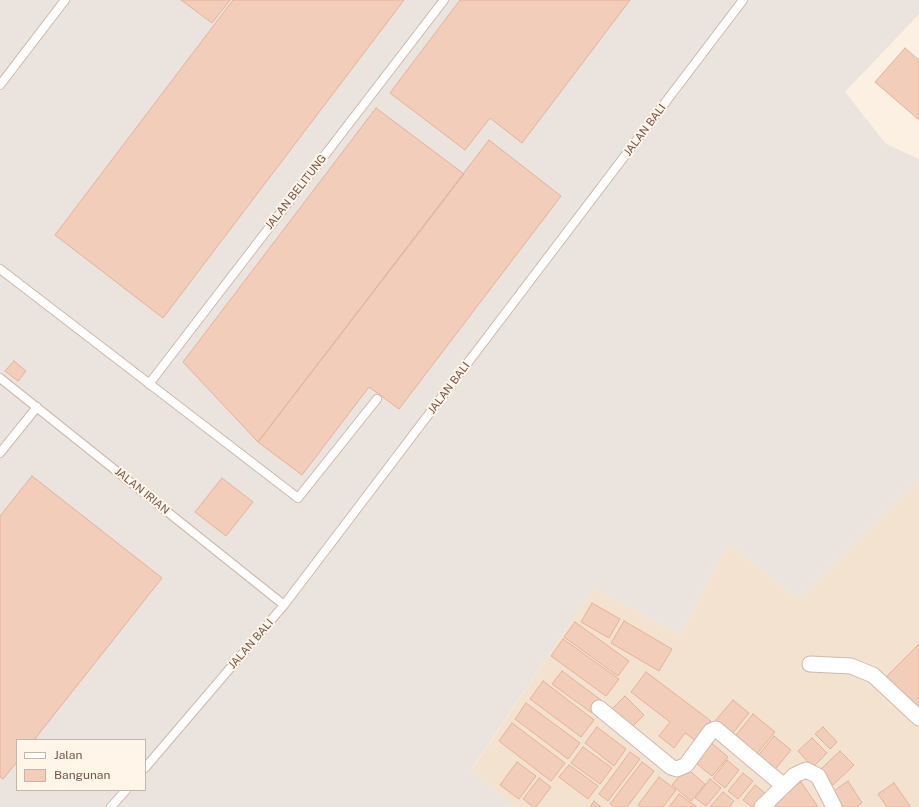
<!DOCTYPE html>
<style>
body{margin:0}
#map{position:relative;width:919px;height:807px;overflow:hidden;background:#fcf0e2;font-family:"Public Sans",sans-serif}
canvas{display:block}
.legend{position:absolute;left:16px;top:739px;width:130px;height:52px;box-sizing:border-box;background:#fff5e8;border:1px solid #c7b5a8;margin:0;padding:5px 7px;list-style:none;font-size:12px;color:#745548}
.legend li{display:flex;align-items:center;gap:8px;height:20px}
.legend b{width:20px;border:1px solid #c7b5a8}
</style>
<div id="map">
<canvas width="919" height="807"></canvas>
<ul class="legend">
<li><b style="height:5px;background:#fff"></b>Jalan</li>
<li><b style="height:11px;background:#f2cdb9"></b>Bangunan</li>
</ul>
</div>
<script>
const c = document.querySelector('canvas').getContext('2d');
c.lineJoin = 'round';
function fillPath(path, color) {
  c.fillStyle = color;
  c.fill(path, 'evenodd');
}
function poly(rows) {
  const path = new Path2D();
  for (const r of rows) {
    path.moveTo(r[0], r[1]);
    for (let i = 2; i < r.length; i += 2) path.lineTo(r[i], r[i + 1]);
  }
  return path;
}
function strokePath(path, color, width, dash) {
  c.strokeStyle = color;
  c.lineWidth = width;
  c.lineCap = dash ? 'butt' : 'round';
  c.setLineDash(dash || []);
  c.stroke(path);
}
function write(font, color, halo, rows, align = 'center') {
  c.font = font + ' "Public Sans",sans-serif';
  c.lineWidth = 4;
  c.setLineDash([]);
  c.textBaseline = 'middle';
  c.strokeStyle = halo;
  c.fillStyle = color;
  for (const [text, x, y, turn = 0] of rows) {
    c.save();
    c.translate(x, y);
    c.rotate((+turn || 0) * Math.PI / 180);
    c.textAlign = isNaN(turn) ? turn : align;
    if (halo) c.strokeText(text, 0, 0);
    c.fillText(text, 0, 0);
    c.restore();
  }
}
fillPath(poly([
 [919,479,919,807,514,807,471,771,594,588,680,634,728,544,799,599]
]), '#f4e2d0');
fillPath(poly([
 [0,0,919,0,919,14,845,92,886,144,919,159,919,479,799,599,728,544,680,634,594,588,471,770,514,807,0,807],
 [17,740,145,740,145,790,17,790]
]), '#ebe3dd');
const building = poly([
 [181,0,230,0,212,23,181,0],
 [233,0,404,0,163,318,55,235,233,0],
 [460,0,630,0,522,143,490,118,465,150,390,93,460,0],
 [905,48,919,60,919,120,875,82,905,48],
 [376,108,464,174,258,442,183,362,376,108],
 [489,140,561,196,399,409,369,387,302,475,258,442,489,140],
 [14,361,26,371,18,381,5,371,14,361],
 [32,476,162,578,34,740,17,740,17,762,3,779,0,777,0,516,32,476],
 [222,478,253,502,226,536,195,512,222,478],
 [592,603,620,619,609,638,581,622,592,603],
 [624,621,672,649,659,671,611,643,624,621],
 [575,622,629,661,618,676,564,637,575,622],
 [563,639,619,679,606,696,551,656,563,639],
 [919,644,919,705,913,711,883,680,919,644],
 [562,671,601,700,592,713,552,684,562,671],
 [646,672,711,721,696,741,685,733,674,748,659,736,670,722,631,692,646,672],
 [543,681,594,720,581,737,530,699,543,681],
 [625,696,644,715,630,729,611,710,625,696],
 [733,700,749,713,732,734,715,721,733,700],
 [526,703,580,743,568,759,515,719,526,703],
 [753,714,775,732,754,757,732,740,753,714],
 [512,723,565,763,551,781,499,741,512,723],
 [597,727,626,749,614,766,585,743,597,727],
 [823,727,837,742,830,749,815,734,823,727],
 [774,736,791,750,773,772,756,758,774,736],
 [812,738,827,753,813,767,798,751,812,738],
 [708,740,728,757,712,776,692,760,708,740],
 [583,747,612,768,600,784,571,763,583,747],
 [840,751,854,765,833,785,820,770,840,751],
 [630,752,640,759,608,801,599,794,630,752],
 [727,760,739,770,725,788,713,778,727,760],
 [517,762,536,776,519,799,500,785,517,762],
 [642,762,654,771,627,807,614,807,610,804,642,762],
 [569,765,598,786,588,799,559,777,569,765],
 [686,768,705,784,691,801,672,785,686,768],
 [743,773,753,781,738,799,728,791,743,773],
 [659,777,676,790,663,807,641,807,638,805,659,777],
 [539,778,551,787,536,807,533,807,523,799,539,778],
 [710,779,721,788,706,806,695,798,710,779],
 [848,781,862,803,856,807,840,807,831,793,848,781],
 [801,782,818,807,777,807,773,801,801,782],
 [894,783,910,806,908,807,887,807,878,794,894,783],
 [755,785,765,793,754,807,752,807,743,800,755,785],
 [723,792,734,801,729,807,710,807,723,792],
 [679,794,697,807,669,807,679,794],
 [594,801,601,807,590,807,594,801]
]);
fillPath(building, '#f2cdb9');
strokePath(building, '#e4b299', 1);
const lane = poly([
 [0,85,65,0],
 [0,269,298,498,377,399],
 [0,378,284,605],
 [149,384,444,0],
 [0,453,37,407],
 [145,768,284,605,743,0],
 [111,807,126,790]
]);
const street = poly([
 [810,664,851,666,873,675,919,718],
 [599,708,671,767,677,769,686,765,711,731,716,729,784,786],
 [762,807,795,775,806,770,818,776,834,807]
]);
strokePath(lane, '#cfb9ab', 10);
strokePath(street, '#cfb9ab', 17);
strokePath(lane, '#fff', 8);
strokePath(street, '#fff', 15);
write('11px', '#745548', '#fff5e8', [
 ["JALAN BALI",645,130,-53],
 ["JALAN BELITUNG",296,192,-52],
 ["JALAN BALI",449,388,-53],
 ["JALAN IRIAN",142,491,39],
 ["JALAN BALI",251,644,-49]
]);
</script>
